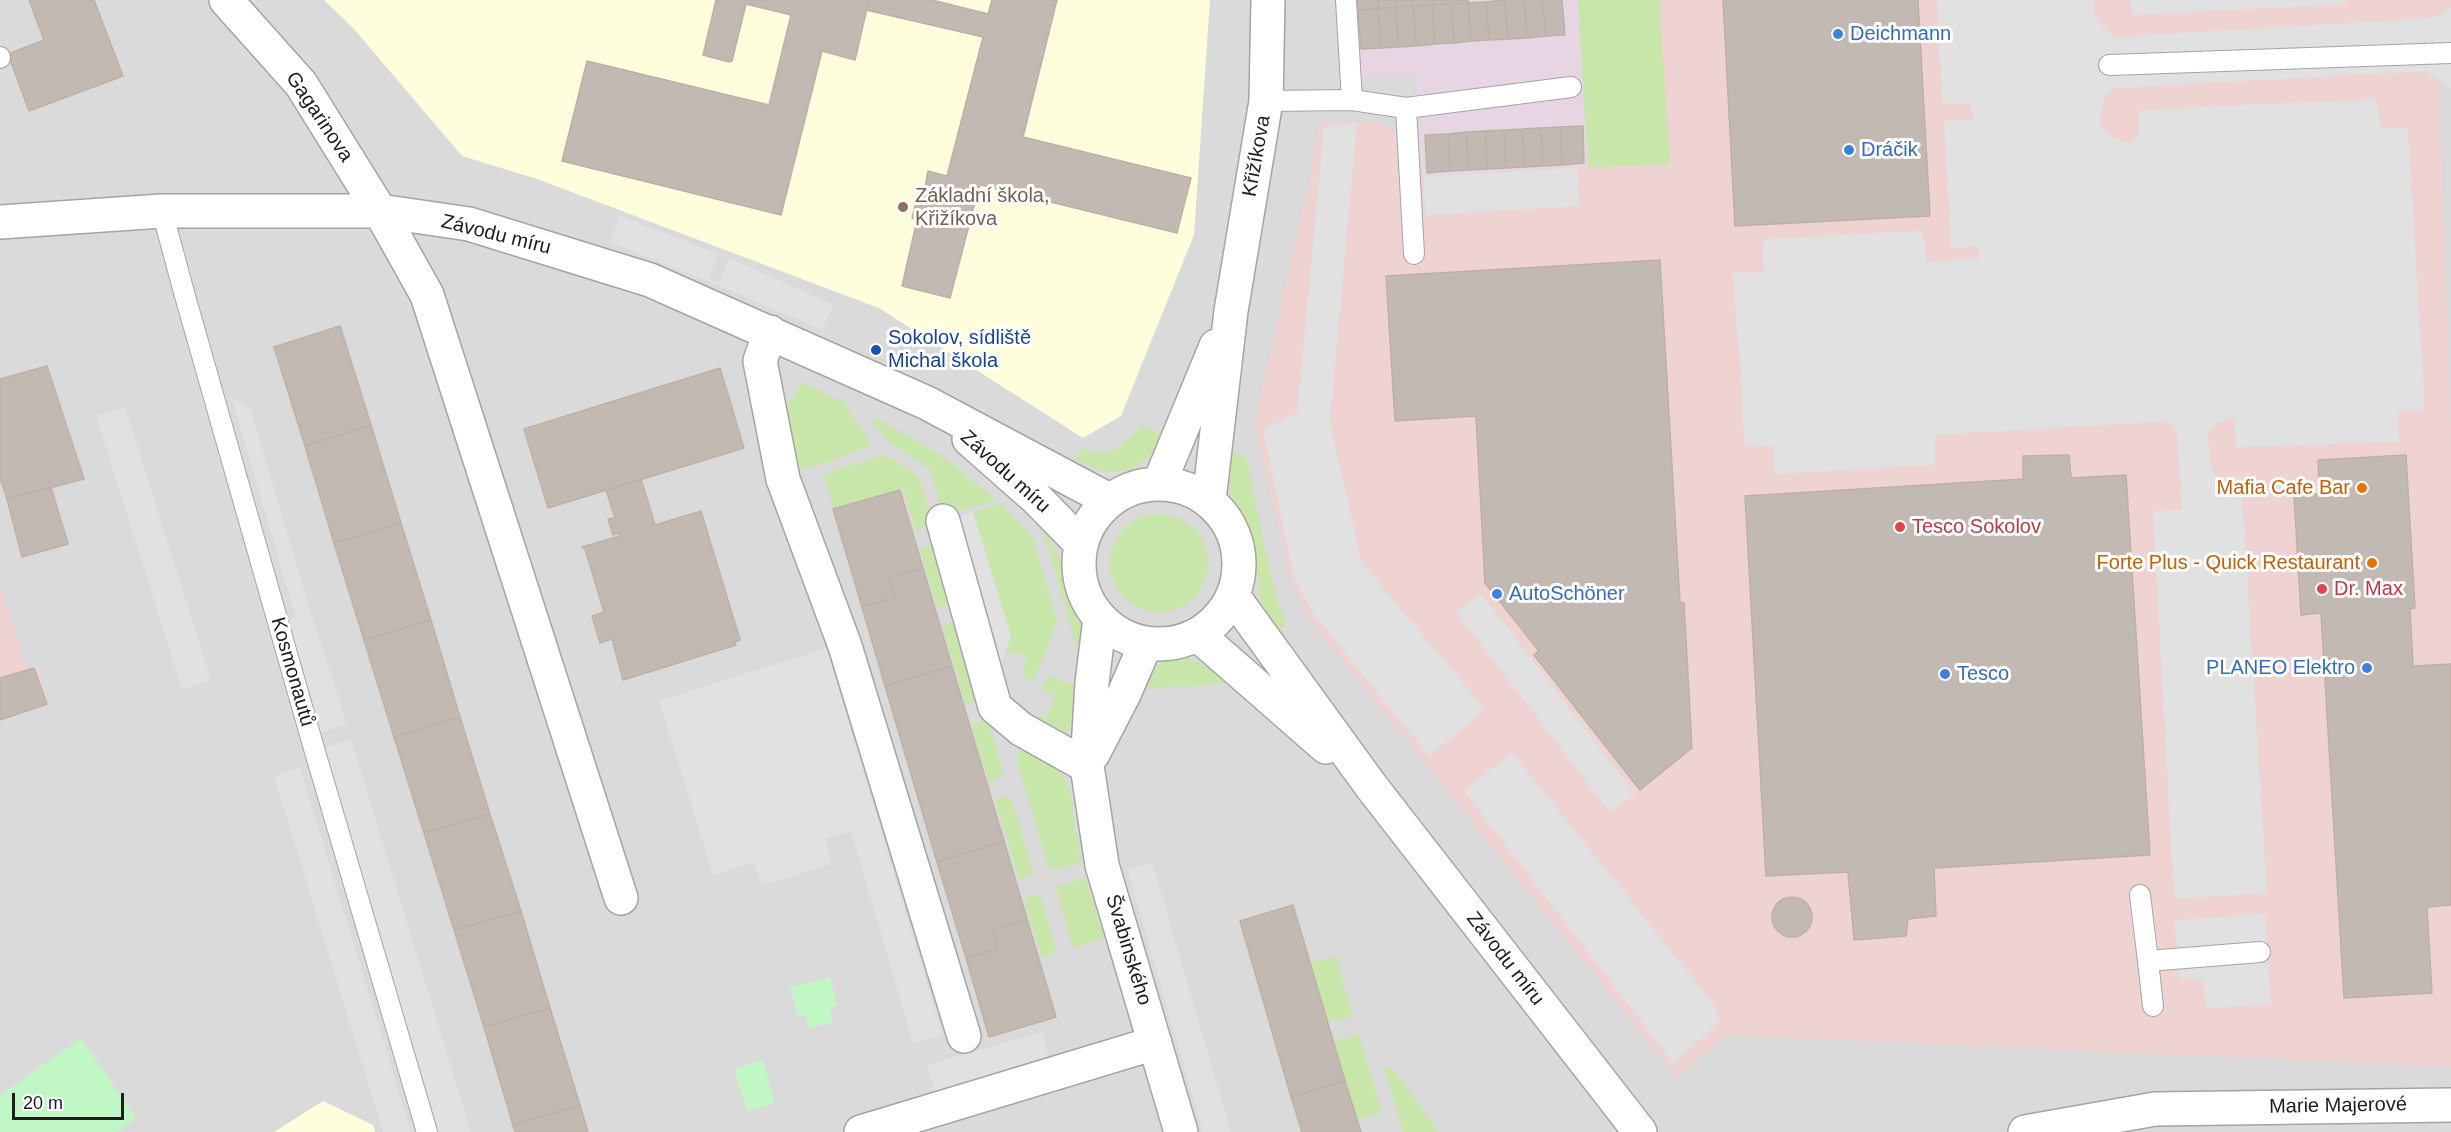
<!DOCTYPE html>
<meta charset="utf-8">
<style>
body{margin:0}
#map{position:relative;width:2451px;height:1132px;overflow:hidden;background:#eeeae3;font-family:Arial,sans-serif}
canvas{display:block}
.scale{position:absolute;left:12px;top:1093px;width:112px;height:27px;box-sizing:border-box;border:3px solid #1d1d1d;border-top:0;padding-left:8px;font-size:18px;line-height:21px;white-space:nowrap;color:#1d1d1d;-webkit-text-stroke:4px #fff;paint-order:stroke}
</style>
<div id="map">
<canvas width="2451" height="1132"></canvas>
<div class="scale">20 m</div>
</div>
<script>
const c = document.querySelector('canvas').getContext('2d');
c.lineJoin = 'round';
function fillPath(path, color) {
  c.fillStyle = color;
  c.fill(path, 'evenodd');
}
function poly(rows) {
  const path = new Path2D();
  for (const r of rows) {
    if (r.length === 3) {
      path.moveTo(r[0] + r[2], r[1]);
      path.arc(r[0], r[1], r[2], 0, 2 * Math.PI);
      continue;
    }
    path.moveTo(r[0], r[1]);
    for (let i = 2; i < r.length; i += 2) path.lineTo(r[i], r[i + 1]);
  }
  return path;
}
function strokePath(path, color, width, dash) {
  c.strokeStyle = color;
  c.lineWidth = width;
  c.lineCap = dash ? 'butt' : 'round';
  c.setLineDash(dash || []);
  c.stroke(path);
}
function write(font, color, halo, rows, align = 'center') {
  c.font = font + ' Arial,sans-serif';
  c.lineWidth = 6;
  c.setLineDash([]);
  c.textBaseline = 'middle';
  c.strokeStyle = halo;
  c.fillStyle = color;
  for (const [text, x, y, turn = 0] of rows) {
    c.save();
    c.translate(x, y);
    c.rotate((+turn || 0) * Math.PI / 180);
    c.textAlign = isNaN(turn) ? turn : align;
    if (halo) c.strokeText(text, 0, 0);
    c.fillText(text, 0, 0);
    c.restore();
  }
}
fillPath(poly([
 [0,0,2451,0,2451,1132,0,1132]
]), '#dbdada');
fillPath(poly([
 [1659,0,2451,0,2451,8,2433,18,2438,54,2451,443,2451,1067,1726,1035,1677,1078,1307,616,1292,585,1254,424,1309,182,1319,122,1382,122,1393,131,1397,141,1397,177,1669,164],
 [0,585,27,669,38,666,47,704,0,720]
]), '#eed3d2');
fillPath(poly([
 [1335,0,1578,0,1588,168,1423,177,1416,74,1340,78]
]), '#e7d5e4');
fillPath(poly([
 [324,0,1210,0,1194,235,1121,416,1083,438,879,308,537,179,462,156,354,29],
 [323,1101,373,1125,375,1132,274,1132]
]), '#fefddc');
fillPath(poly([
 [1578,0,1659,0,1670,164,1588,168],
 [802,382,843,402,872,445,831,461,793,472,783,421,789,403],
 [875,418,908,436,946,459,997,500,943,516,930,469,887,441,872,421],
 [1144,427,1165,435,1150,456,1130,471,1107,473,1074,460,1082,448,1098,454,1114,450],
 [1228,452,1246,456,1270,572,1279,605,1287,623,1275,634,1261,600,1252,543,1232,496,1228,468],
 [885,455,919,477,933,524,915,530,903,488,833,509,824,475,834,472,834,470],
 [1001,504,1033,537,1057,622,1034,681,1022,676,1027,656,1009,651,1001,670,1011,636,973,512],
 [1159,563,49],
 [1033,519,1043,527,1060,557,1081,628,1081,664,1044,533],
 [930,545,934,545,950,603,937,608,920,549],
 [955,622,979,698,966,705,942,626],
 [1188,658,1204,665,1225,679,1222,684,1145,689,1141,688,1147,676,1161,663,1172,659],
 [1048,675,1078,687,1069,731,1064,737,1036,721,1039,715,1046,718,1055,695,1042,690],
 [982,721,989,724,1003,771,1002,776,989,782,971,725],
 [1020,751,1029,751,1049,762,1064,776,1071,794,1075,830,1082,862,1054,870,1048,866,1016,758],
 [1006,796,1012,800,1033,871,1030,876,1019,880,995,800],
 [1086,877,1104,938,1075,947,1072,945,1056,887],
 [1036,894,1041,898,1056,949,1053,954,1041,957,1024,899],
 [1336,956,1353,1017,1328,1022,1310,963],
 [1359,1035,1382,1113,1357,1119,1334,1042],
 [1384,1067,1392,1067,1439,1132,1403,1132]
]), '#c9e6aa');
fillPath(poly([
 [830,977,837,1005,830,1008,833,1022,809,1028,805,1014,798,1016,790,987],
 [81,1038,136,1118,117,1132,0,1132,0,1095],
 [763,1060,775,1104,747,1111,734,1069]
]), '#c1f7c4');
fillPath(poly([
 [1937,0,2095,0,2093,6,2097,21,2114,37,2433,18,2451,8,2451,90,2426,71,2115,88,2104,98,2099,123,2111,137,2129,143,2139,136,2139,110,2376,99,2381,128,2408,128,2425,411,2398,412,2399,442,2236,447,2234,418,2218,422,2208,434,2211,470,2217,477,2241,477,2267,893,2174,899,2153,511,2182,510,2177,433,2169,421,1935,435,1935,465,1773,474,1773,446,1744,445,1740,365,1732,273,1764,273,1763,239,1923,231,1926,262,1980,258,1979,246,1951,248,1944,121,1973,120,1971,103,1942,104],
 [2130,0,2347,0,2347,4,2133,15],
 [1357,122,1330,423,1362,563,1486,710,1429,756,1314,615,1303,595,1293,574,1263,429,1297,413,1324,128],
 [1578,168,1580,206,1426,215,1423,177],
 [620,216,718,254,710,275,711,279,717,282,721,279,729,258,834,305,822,330,713,283,610,242],
 [232,399,250,408,311,613,347,724,320,733,284,622,296,618],
 [125,407,211,680,182,689,96,416],
 [973,512,1011,636,996,676,943,521],
 [1481,593,1635,794,1610,812,1456,612],
 [826,648,942,1034,913,1043,851,831,825,839,831,864,762,886,753,862,713,875,659,701],
 [351,739,471,1132,439,1132,323,748],
 [1512,752,1713,1003,1720,1021,1674,1064,1464,791],
 [300,768,411,1132,383,1132,274,776],
 [1152,862,1231,1132,1203,1132,1127,869],
 [2265,914,2271,1004,2206,1008,2203,980,2187,979,2180,983,2174,920],
 [1042,1032,1051,1066,938,1099,927,1065]
]), '#e1e1e1');
const building = poly([
 [29,0,94,0,123,76,29,111,8,54,44,40,29,0],
 [716,0,869,0,855,60,822,51,781,215,562,161,587,61,769,105,791,15,746,4,732,61,729,62,703,55,716,0],
 [869,0,932,0,988,14,992,0,1057,0,1023,137,1191,178,1177,233,981,185,979,187,950,298,902,286,917,220,912,218,917,197,923,199,928,171,947,176,983,37,866,10,869,0],
 [1357,0,1378,0,1378,9,1358,10,1357,0],
 [1378,0,1395,0,1396,7,1378,9,1378,0],
 [1395,0,1413,0,1413,6,1396,7,1395,0],
 [1413,0,1432,0,1432,5,1413,6,1413,0],
 [1432,0,1450,0,1451,4,1432,5,1432,0],
 [1450,0,1468,0,1468,3,1451,4,1450,0],
 [1505,0,1524,0,1527,38,1508,39,1505,0],
 [1505,0,1508,39,1489,40,1486,2,1505,0],
 [1524,0,1542,0,1546,36,1527,38,1524,0],
 [1542,0,1562,0,1565,35,1546,36,1542,0],
 [1723,0,1918,0,1930,216,1735,226,1723,0],
 [1486,2,1489,40,1471,41,1468,3,1486,2],
 [1468,3,1471,41,1454,43,1451,4,1468,3],
 [1451,4,1454,43,1435,44,1432,5,1451,4],
 [1432,5,1435,44,1416,46,1413,6,1432,5],
 [1413,6,1416,46,1398,47,1396,7,1413,6],
 [1396,7,1398,47,1381,48,1378,9,1396,7],
 [1378,9,1381,48,1361,49,1358,10,1378,9],
 [1583,126,1584,163,1562,165,1560,127,1583,126],
 [1560,127,1562,165,1543,166,1541,128,1560,127],
 [1541,128,1543,166,1525,167,1522,129,1541,128],
 [1522,129,1525,167,1506,168,1504,130,1522,129],
 [1504,130,1506,168,1487,169,1485,131,1504,130],
 [1485,131,1487,169,1469,170,1466,132,1485,131],
 [1466,132,1469,170,1450,171,1448,134,1466,132],
 [1448,134,1450,171,1427,173,1425,135,1448,134],
 [1660,260,1680,603,1684,603,1692,748,1640,790,1534,655,1539,651,1485,583,1476,416,1395,421,1386,276,1660,260],
 [340,326,371,425,305,446,274,347,340,326],
 [47,366,84,479,7,499,0,478,0,379,47,366],
 [720,368,744,448,548,508,524,429,720,368],
 [371,425,401,523,334,543,305,446,371,425],
 [2069,455,2071,478,2126,475,2150,855,1934,868,1936,916,1908,919,1906,936,1854,940,1848,872,1766,876,1745,496,2023,479,2023,456,2069,455],
 [2406,455,2415,608,2410,609,2413,666,2451,664,2451,905,2427,907,2432,993,2344,998,2321,613,2301,615,2294,495,2319,494,2318,460,2406,455],
 [641,479,655,525,701,511,740,640,735,642,736,645,623,680,612,639,600,643,592,616,604,612,585,549,582,547,620,536,620,533,613,535,608,519,615,518,606,490,641,479],
 [51,487,68,544,22,557,7,499,51,487],
 [900,490,923,568,889,578,895,597,862,607,833,509,900,490],
 [401,523,431,620,364,640,334,543,401,523],
 [923,568,952,666,885,686,862,607,895,597,889,578,923,568],
 [431,620,460,717,394,737,364,640,431,620],
 [952,666,1004,841,937,862,885,686,952,666],
 [34,668,47,704,0,720,0,678,34,668],
 [460,717,490,814,424,833,394,737,460,717],
 [490,814,521,911,454,930,424,833,490,814],
 [1004,841,1027,919,992,930,998,949,966,958,937,862,1004,841],
 [1792,917,20],
 [1293,905,1345,1081,1291,1097,1240,921,1293,905],
 [521,911,550,1008,484,1027,454,930,521,911],
 [1027,919,1056,1017,989,1037,966,958,998,949,992,930,1027,919],
 [550,1008,580,1105,513,1125,484,1027,550,1008],
 [1345,1081,1361,1132,1302,1132,1291,1097,1345,1081],
 [580,1105,588,1132,515,1132,513,1125,580,1105]
]);
fillPath(building, '#c2b9b3');
strokePath(building, '#bfb0a6', 1.5);
const lane = poly([
 [1346,0,1352,100,1406,108,1414,254],
 [0,57,0,58],
 [2109,65,2451,53],
 [1266,101,1352,100],
 [1406,108,1571,87],
 [162,211,185,296,313,745,427,1132],
 [2140,895,2148,961],
 [2153,1006,2148,961,2260,952]
]);
const street = poly([
 [226,0,301,84,380,211,427,295,621,898],
 [0,222,162,211,380,211,469,224,650,280,927,403,1109,500],
 [770,332,760,361,783,479,845,646,964,1036],
 [969,439,1036,498,1081,544],
 [1159,484,1216,346],
 [1159,564,80],
 [1209,500,1231,311,1266,101,1268,0],
 [943,521,995,707,1021,729,1087,766],
 [1233,596,1371,786,1640,1132],
 [1100,618,1092,683,1087,766,1102,865,1181,1132],
 [1198,635,1326,747],
 [1093,754,1124,694,1146,643],
 [861,1132,1155,1043],
 [2025,1132,2155,1109,2451,1105]
]);
strokePath(lane, '#a4a4a4', 22);
strokePath(street, '#a4a4a4', 36);
strokePath(lane, '#fff', 20);
strokePath(street, '#fff', 33);
for (const [x, y, r, color] of [
 [1838,34,6,"#3f7fe0"],
 [1849,150,6,"#3f7fe0"],
 [903,207,6,"#8d6e63"],
 [876,350,6,"#1a4fb4"],
 [2362,488,6,"#e8710a"],
 [1900,527,6,"#e0444e"],
 [2372,563,6,"#e8710a"],
 [2322,589,6,"#e0444e"],
 [1497,594,6,"#3f7fe0"],
 [2367,668,6,"#3f7fe0"],
 [1945,674,6,"#3f7fe0"]
]) {
  const dot = new Path2D();
  dot.arc(x, y, r, 0, 2 * Math.PI);
  c.fillStyle = color;
  c.fill(dot);
  strokePath(dot, '#fff', 2);
}
write('20px', '#366cbe', '#fff', [
 ["Deichmann",1850,34],
 ["Dráčik",1861,150],
 ["AutoSchöner",1509,594],
 ["PLANEO Elektro",2355,668,"right"],
 ["Tesco",1957,674]
], 'left');
write('20px', '#1d1d1d', '#fff', [
 ["Gagarinova",319,117,56],
 ["Křižíkova",1257,156,-80],
 ["Závodu míru",496,235,14],
 ["Závodu míru",1005,472,42],
 ["Kosmonautů",292,672,74],
 ["Švabinského",1128,950,73],
 ["Závodu míru",1505,959,52],
 ["Marie Majerové",2338,1106,-1]
]);
write('20px', '#785e54', '#fff', [
 ["Základní škola,",915,196],
 ["Křižíkova",915,219]
], 'left');
write('20px', '#164399', '#fff', [
 ["Sokolov, sídliště",888,338],
 ["Michal škola",888,361]
], 'left');
write('20px', '#c56008', '#fff', [
 ["Mafia Cafe Bar",2350,488],
 ["Forte Plus - Quick Restaurant",2360,563]
], 'right');
write('20px', '#be3a42', '#fff', [
 ["Tesco Sokolov",1912,527],
 ["Dr. Max",2334,589]
], 'left');
</script>
